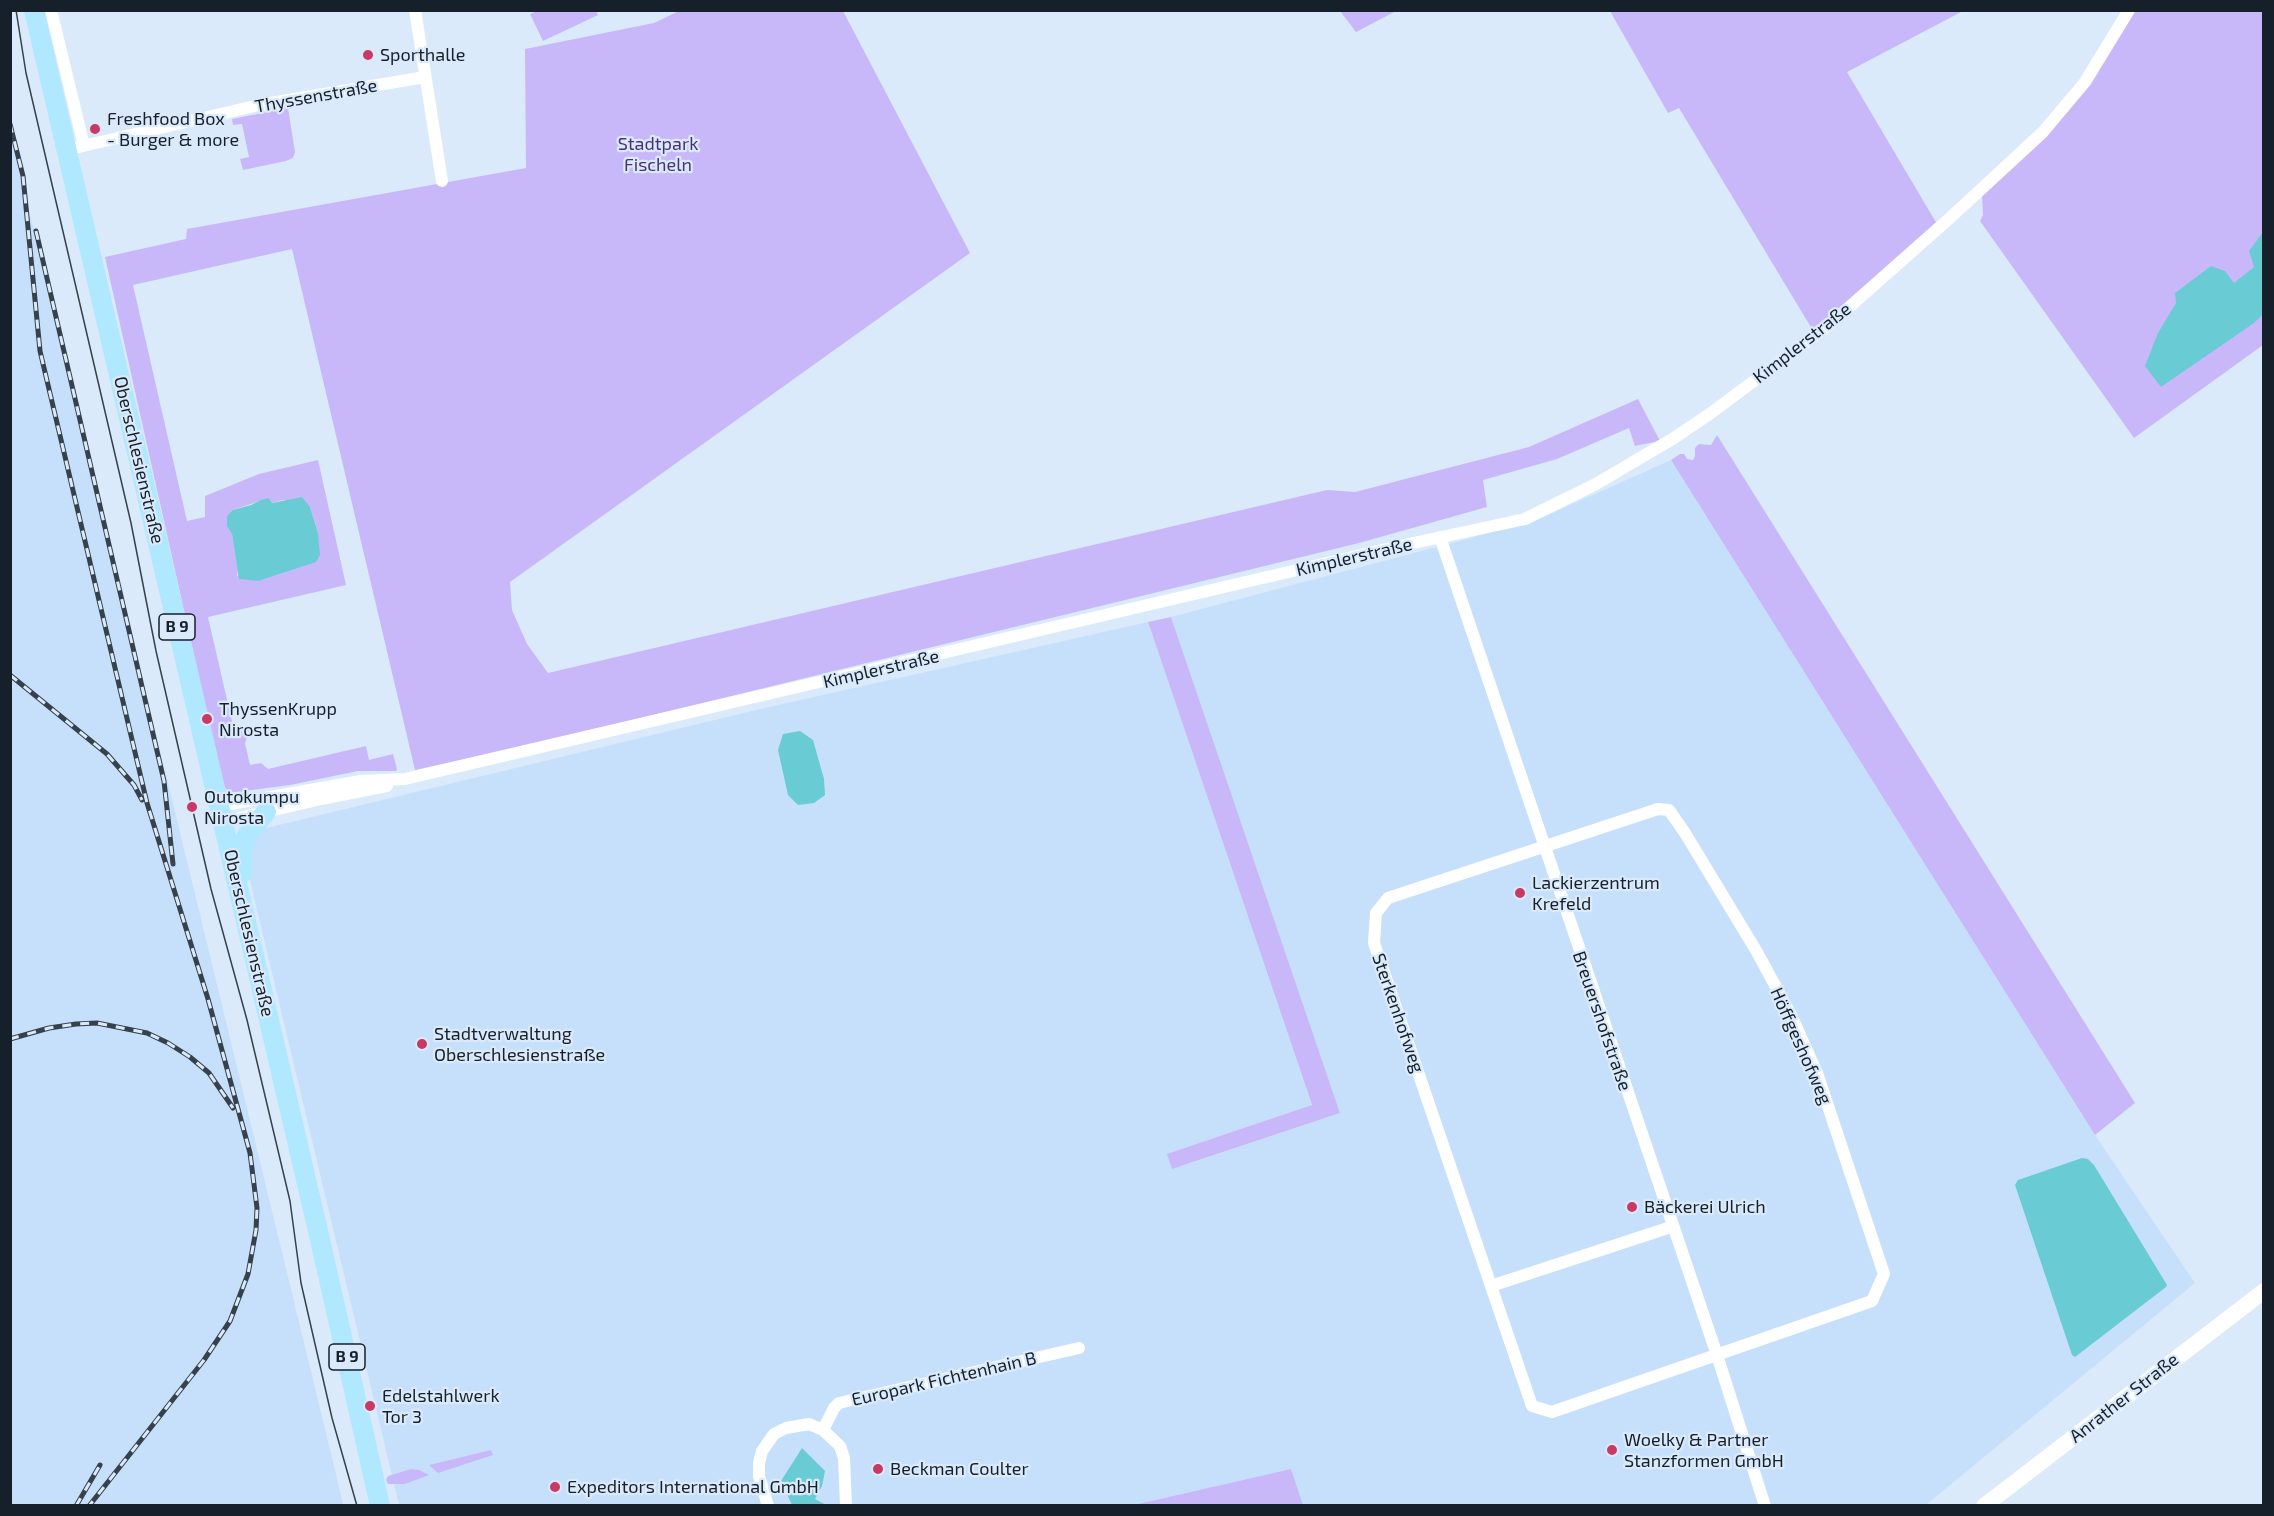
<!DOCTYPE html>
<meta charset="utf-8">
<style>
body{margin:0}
#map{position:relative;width:2274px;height:1516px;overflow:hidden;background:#daeafb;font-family:"Exo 2",sans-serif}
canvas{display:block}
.frame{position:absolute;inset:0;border:12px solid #16202a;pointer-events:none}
</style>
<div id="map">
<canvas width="2274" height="1516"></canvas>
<div class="frame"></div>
</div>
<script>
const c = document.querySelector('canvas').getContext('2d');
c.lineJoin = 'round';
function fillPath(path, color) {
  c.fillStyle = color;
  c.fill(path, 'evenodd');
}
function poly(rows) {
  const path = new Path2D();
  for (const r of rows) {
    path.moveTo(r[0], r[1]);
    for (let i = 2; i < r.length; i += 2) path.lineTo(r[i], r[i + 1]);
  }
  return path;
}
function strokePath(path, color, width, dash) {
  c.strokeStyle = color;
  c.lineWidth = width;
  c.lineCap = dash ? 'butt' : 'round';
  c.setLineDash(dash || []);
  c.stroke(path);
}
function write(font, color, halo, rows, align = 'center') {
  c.font = font + ' "Exo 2",sans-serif';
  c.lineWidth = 4.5;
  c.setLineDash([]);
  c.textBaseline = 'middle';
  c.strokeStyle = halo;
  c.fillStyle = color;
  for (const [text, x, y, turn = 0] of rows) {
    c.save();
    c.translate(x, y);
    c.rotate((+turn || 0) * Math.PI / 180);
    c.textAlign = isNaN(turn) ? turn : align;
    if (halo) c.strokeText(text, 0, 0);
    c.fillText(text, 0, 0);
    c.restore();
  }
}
fillPath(poly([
 [11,137,343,1503,343,1505,11,1505],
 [1671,460,2095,1135,2195,1283,1926,1505,1303,1505,1291,1469,1134,1506,399,1505,247,868,258,830,756,710,1148,622,1312,1106,1168,1154,1172,1168,1188,1164,1340,1113,1171,617,1467,539,1548,515]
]), '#c6e0fb');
fillPath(poly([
 [596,11,598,15,543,41,530,14,537,11],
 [679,11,843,11,970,253,510,582,512,610,527,644,548,673,1327,490,1355,492,1529,447,1638,399,1660,441,1635,446,1629,428,1557,459,1483,480,1487,507,1359,543,559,738,415,770,292,249,133,285,187,521,205,517,205,496,259,474,318,460,346,585,208,617,234,730,248,728,249,732,245,743,250,765,261,763,268,769,366,746,369,760,393,754,397,769,396,771,358,771,290,785,229,793,223,785,105,257,186,239,187,229,526,168,525,49,654,23],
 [269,498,272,503,283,500,310,507,318,533,237,576,238,570,232,534,233,510],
 [1340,11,1396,11,1356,32],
 [1610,11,1963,11,1847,72,1937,224,1840,308,1812,329,1679,108,1668,113],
 [2135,11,2263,11,2263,345,2134,438,1980,221,1983,215,1982,194,2049,133],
 [288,108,295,152,293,158,286,161,243,170,240,159,249,157,242,124,233,125,232,119],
 [1717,435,2135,1103,2095,1135,1671,460,1680,454,1684,454,1687,459,1693,460,1695,456,1695,448,1699,444,1711,445],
 [1171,617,1340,1113,1172,1169,1167,1154,1312,1105,1148,622],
 [491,1450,493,1455,438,1473,429,1465],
 [411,1469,419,1470,429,1475,405,1484,388,1484,386,1480,388,1476],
 [1291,1469,1303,1505,1134,1505]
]), '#c9b8f9');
fillPath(poly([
 [2263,232,2263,314,2254,323,2161,387,2145,366,2158,333,2176,303,2175,293,2211,266,2225,271,2234,283,2254,267,2249,251],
 [302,497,310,507,318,533,320,555,316,562,258,581,239,579,232,534,227,526,227,516,233,510,251,505,261,500,269,498,272,503],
 [800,731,813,740,824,779,825,795,814,803,798,805,788,795,778,750,783,734],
 [2082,1158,2088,1159,2094,1165,2167,1285,2166,1287,2075,1357,2072,1355,2015,1185,2018,1180],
 [802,1448,825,1471,822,1486,815,1499,826,1505,792,1505,781,1481]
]), '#69ccd4');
strokePath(poly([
 [51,10,84,146],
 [415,10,442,181],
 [66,150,259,105,425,77],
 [1440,537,1717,1355,1765,1506],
 [219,806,361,781,405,779,1395,547,1525,519,1596,484,1674,438,1711,413,1829,325,1951,217,2043,132,2085,82,2129,10],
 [1658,809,1669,810,1685,833,1757,952,1791,1015,1817,1073,1884,1274,1872,1301,1552,1412,1532,1406,1374,943,1376,913,1388,898,1658,809],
 [223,822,321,799,387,786],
 [1491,1286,1671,1227],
 [823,1430,834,1408,839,1403,1079,1348],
 [768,1506,759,1476,759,1463,762,1451,774,1434,786,1428,809,1424,823,1430,840,1446,844,1458,846,1506]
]), '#fff', 12);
strokePath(poly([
 [1984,1506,2264,1291]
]), '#fff', 16);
strokePath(poly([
 [34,10,321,1244,380,1506],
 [242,873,242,853,247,835,266,812]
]), '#afe8ff', 20);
strokePath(poly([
 [16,10,26,73,131,523,156,651,211,889,247,1020,290,1201,301,1283,332,1418,357,1506]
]), '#36414c', 1.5);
const rail = poly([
 [10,124,23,176,40,351,147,803,208,999,250,1153,257,1208,256,1230,248,1274,230,1321,204,1360,89,1506],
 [36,231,164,781,173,864],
 [10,675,107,754,134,785,142,800],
 [10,1039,49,1028,76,1024,97,1023,147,1033,168,1043,190,1057,209,1073,233,1108],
 [76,1506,100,1465]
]);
strokePath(rail, '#36414c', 5);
strokePath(rail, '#daeafb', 3, [9]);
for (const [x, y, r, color] of [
 [368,55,6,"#c83963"],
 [95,129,6,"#c83963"],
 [207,719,6,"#c83963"],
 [192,807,6,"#c83963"],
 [1520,893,6,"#c83963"],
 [422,1044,6,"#c83963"],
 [1632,1207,6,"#c83963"],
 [370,1406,6,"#c83963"],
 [1612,1450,6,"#c83963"],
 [878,1469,6,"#c83963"],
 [555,1487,6,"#c83963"]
]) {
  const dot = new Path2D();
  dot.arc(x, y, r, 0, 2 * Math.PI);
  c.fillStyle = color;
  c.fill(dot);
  strokePath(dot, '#daeafb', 2);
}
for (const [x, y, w] of [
 [177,627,36],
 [347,1357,36]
]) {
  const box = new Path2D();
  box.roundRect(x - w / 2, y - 13, w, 26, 4.5);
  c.fillStyle = '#daeafb';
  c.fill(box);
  strokePath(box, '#16202a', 1.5);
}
write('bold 16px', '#16202a', null, [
 ["B 9",177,627],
 ["B 9",347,1357]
]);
write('18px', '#16202a', '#daeafb', [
 ["Sporthalle",380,55],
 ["Freshfood Box",107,119],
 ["- Burger & more",107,140],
 ["ThyssenKrupp",219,709],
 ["Nirosta",219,730],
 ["Outokumpu",204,797],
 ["Nirosta",204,818],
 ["Lackierzentrum",1532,883],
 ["Krefeld",1532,904],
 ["Stadtverwaltung",434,1034],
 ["Oberschlesienstraße",434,1055],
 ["Bäckerei Ulrich",1644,1207],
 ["Edelstahlwerk",382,1396],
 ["Tor 3",382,1417],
 ["Woelky & Partner",1624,1440],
 ["Stanzformen GmbH",1624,1461],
 ["Beckman Coulter",890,1469],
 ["Expeditors International GmbH",567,1487]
], 'left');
write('18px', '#16202a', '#daeafb', [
 ["Thyssenstraße",316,96,-10],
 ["Kimplerstraße",1802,343,-38],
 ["Oberschlesienstraße",139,460,77],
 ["Kimplerstraße",1354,557,-13],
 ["Kimplerstraße",881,669,-13],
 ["Oberschlesienstraße",249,933,77],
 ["Sterkenhofweg",1398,1013,71],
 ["Breuershofstraße",1602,1021,71],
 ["Höffgeshofweg",1801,1046,66],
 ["Europark Fichtenhain B",944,1379,-13],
 ["Anrather Straße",2124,1398,-38]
]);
write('18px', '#4b2f7b', '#daeafb', [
 ["Stadtpark",658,144],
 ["Fischeln",658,165]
]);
</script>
